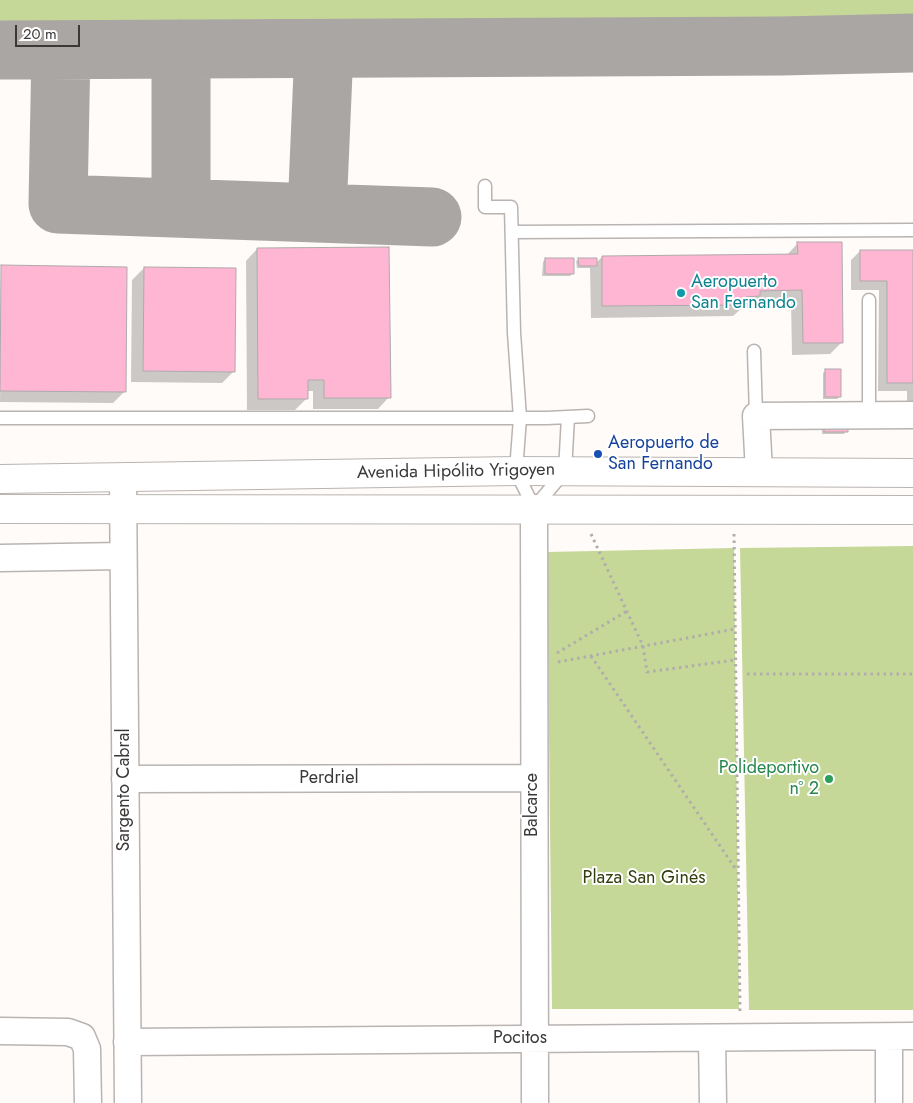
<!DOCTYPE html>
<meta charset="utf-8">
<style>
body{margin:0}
#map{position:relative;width:913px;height:1103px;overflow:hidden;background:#fffbf8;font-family:Jost,sans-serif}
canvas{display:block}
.scale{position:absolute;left:15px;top:25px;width:65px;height:22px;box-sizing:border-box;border:2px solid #3b3938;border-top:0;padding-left:6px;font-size:15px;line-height:18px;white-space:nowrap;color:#3b3938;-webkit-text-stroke:4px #fff;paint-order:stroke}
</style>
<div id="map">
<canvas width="913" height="1103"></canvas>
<div class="scale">20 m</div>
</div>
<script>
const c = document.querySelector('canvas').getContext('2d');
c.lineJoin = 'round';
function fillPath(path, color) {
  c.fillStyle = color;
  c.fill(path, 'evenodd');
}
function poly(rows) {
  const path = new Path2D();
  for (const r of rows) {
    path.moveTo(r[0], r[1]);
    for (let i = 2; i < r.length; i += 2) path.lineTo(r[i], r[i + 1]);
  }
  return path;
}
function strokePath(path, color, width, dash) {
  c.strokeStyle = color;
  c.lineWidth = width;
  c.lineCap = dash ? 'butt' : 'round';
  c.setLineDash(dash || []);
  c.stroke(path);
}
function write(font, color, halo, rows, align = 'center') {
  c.font = font + ' Jost,sans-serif';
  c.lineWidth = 4;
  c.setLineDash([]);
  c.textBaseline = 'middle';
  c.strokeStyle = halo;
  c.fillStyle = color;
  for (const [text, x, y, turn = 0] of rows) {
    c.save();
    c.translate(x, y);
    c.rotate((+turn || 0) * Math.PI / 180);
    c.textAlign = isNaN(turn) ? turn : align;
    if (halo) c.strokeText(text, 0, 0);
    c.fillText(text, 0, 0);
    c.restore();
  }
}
fillPath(poly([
 [0,0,913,0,913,17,0,24],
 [913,546,913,1010,749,1010,740,548],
 [734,548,739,1009,552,1009,547,552]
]), '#c6d898');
fillPath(poly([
 [798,243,842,342,830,354,792,355,791,301,753,302,747,308,742,308,733,316,591,318,590,268,577,268,576,261,579,259,595,264,602,257,786,256],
 [257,249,389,397,378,409,313,409,313,391,307,391,307,398,295,410,247,410,246,261],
 [860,251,913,251,913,413,907,413,907,391,878,391,879,290,851,290,851,260],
 [545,259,572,274,570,276,542,276,543,262],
 [2,267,125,391,113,403,0,402],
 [144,268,234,371,222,383,131,382,132,280],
 [826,370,840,396,837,399,823,399,823,373],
 [822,428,846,431,844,434,822,434]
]), '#0003');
strokePath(poly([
 [181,49,181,207],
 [0,50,781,46,913,43],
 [61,50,58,204,432,217],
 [317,212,324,49]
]), '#aaa6a4', 59);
const building = poly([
 [797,242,842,242,843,343,803,343,802,290,760,291,760,296,746,297,746,305,602,306,602,256,798,254,797,242],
 [389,247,391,398,324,398,324,380,308,380,308,399,258,399,257,248,389,247],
 [860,250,913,250,913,383,887,383,887,281,860,281,860,250],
 [545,258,574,258,574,274,545,274,545,258],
 [578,258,597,258,597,266,579,266,578,258],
 [1,265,127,267,126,392,0,391,1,265],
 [144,267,236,268,235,372,143,371,144,267],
 [825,369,841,369,841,397,825,397,825,369],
 [824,425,848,425,848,432,824,432,824,425]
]);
fillPath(building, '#ffb6d3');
strokePath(building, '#afa9ab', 1);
const service = poly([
 [485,186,485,207,511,207,514,333,520,418,516,471,534,508,565,471,568,417],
 [512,232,913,230],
 [754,351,756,416],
 [869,416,869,300],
 [0,418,547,418,588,416]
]);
const minor = poly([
 [759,472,756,416,913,415],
 [123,478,128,1103],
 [534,508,535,1103],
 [0,558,123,556],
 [125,779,533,778],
 [0,1031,68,1032,82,1037,87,1049,88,1103],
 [889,1037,889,1103],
 [712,1038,713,1103],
 [127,1042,913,1036]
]);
const primary = poly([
 [0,479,516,471,913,473],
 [0,509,913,510]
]);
strokePath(service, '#b9b4b1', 15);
strokePath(minor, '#b9b4b1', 29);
strokePath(primary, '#b9b4b1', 30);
strokePath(poly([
 [591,534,643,646,647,672,735,660],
 [734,534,740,1013],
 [557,653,627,611],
 [591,656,737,871],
 [558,662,735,629],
 [747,674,913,674]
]), '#b0adab', 3, [2.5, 4]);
strokePath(service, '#fff', 12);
strokePath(minor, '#fff', 26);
strokePath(primary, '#fff', 28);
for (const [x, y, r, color] of [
 [681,293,5,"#0f9aa8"],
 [598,454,5,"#1a4fb4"],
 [829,779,5,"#2e9e5b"]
]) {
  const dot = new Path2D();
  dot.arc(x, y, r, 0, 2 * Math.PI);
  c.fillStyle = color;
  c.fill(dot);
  strokePath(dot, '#fff', 2);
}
write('18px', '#0d838f', '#fff', [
 ["Aeropuerto",691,283],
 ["San Fernando",691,304]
], 'left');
write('18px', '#164399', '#fff', [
 ["Aeropuerto de",608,444],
 ["San Fernando",608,465]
], 'left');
write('18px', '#3b3938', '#fff', [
 ["Avenida Hipólito Yrigoyen",456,472,-1],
 ["Perdriel",329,779],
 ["Sargento Cabral",125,790,-90],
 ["Balcarce",533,805,-90],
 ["Pocitos",520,1039]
]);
write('18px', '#27864d', '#fff', [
 ["Polideportivo",819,769],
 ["nº 2",819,790]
], 'right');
write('18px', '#323e0b', '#fff', [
 ["Plaza San Ginés",644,879]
]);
</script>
